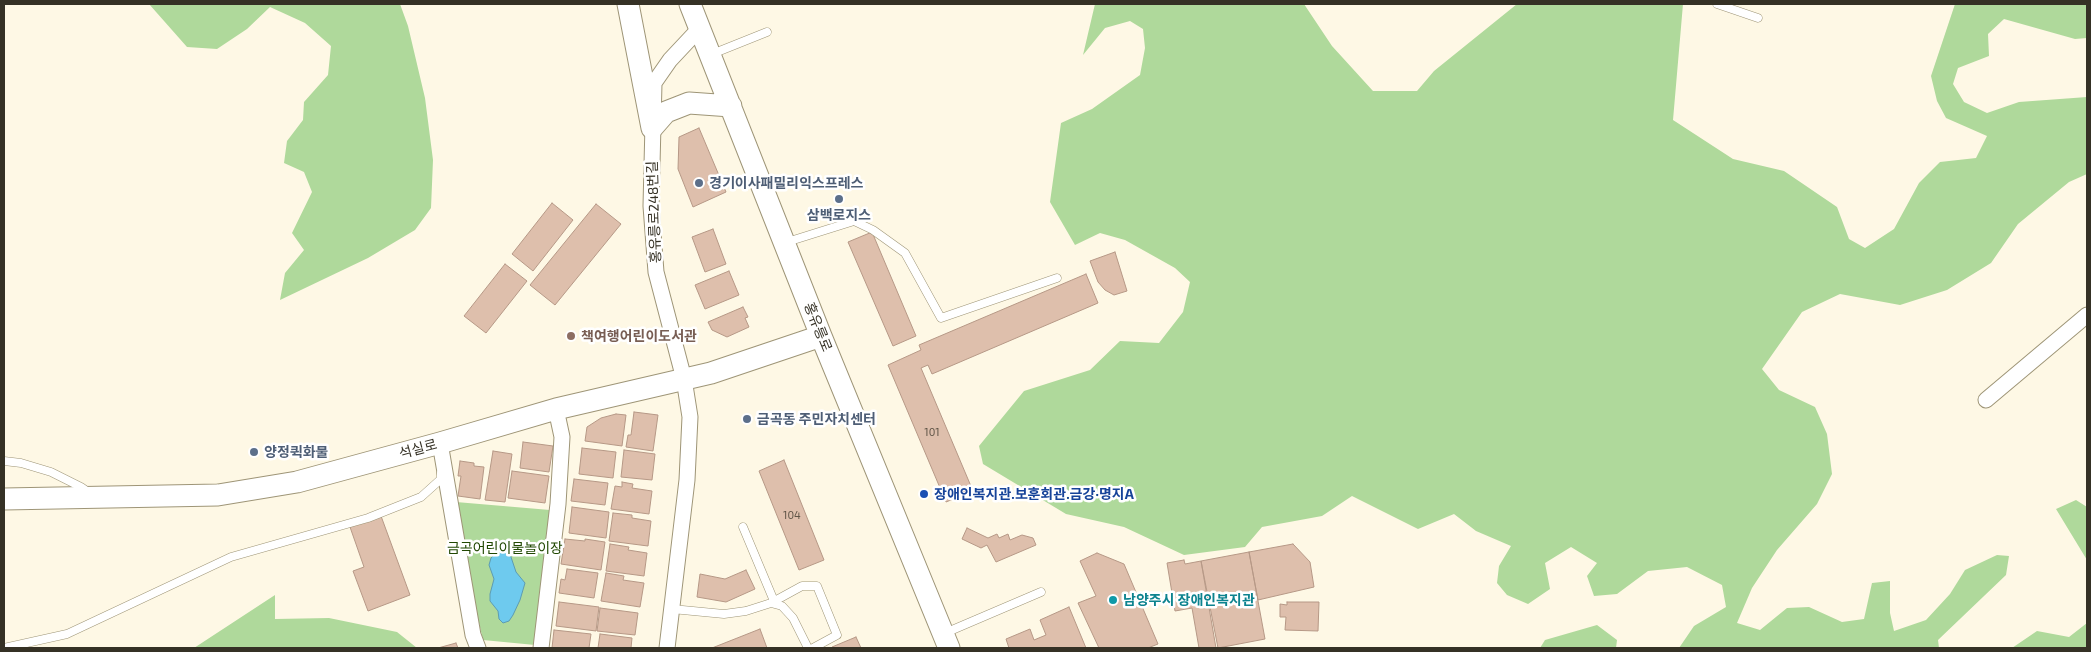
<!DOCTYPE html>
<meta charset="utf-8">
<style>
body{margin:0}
#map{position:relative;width:2091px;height:652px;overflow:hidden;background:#fef8e5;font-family:"Exo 2",sans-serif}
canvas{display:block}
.frame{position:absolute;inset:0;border:5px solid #353125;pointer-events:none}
</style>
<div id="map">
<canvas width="2091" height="652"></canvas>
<div class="frame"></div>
</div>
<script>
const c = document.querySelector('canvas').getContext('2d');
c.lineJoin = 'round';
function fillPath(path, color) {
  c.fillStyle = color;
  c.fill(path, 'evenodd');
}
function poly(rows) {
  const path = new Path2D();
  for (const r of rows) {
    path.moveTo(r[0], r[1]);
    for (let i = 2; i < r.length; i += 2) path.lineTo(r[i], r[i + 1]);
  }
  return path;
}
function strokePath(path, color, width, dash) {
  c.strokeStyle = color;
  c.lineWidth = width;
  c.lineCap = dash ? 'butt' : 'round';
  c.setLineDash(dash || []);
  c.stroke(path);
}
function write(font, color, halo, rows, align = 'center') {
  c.font = font + ' "Exo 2","Noto Sans KR",sans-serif';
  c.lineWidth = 5;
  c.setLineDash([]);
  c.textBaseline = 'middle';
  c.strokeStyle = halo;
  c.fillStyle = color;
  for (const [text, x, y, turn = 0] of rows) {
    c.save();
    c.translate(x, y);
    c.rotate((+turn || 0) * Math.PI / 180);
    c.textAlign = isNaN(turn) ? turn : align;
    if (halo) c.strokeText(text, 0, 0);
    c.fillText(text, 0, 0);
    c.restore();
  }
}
fillPath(poly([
 [149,4,400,4,408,26,425,98,433,160,431,208,415,230,368,258,280,300,285,273,304,250,292,233,312,192,304,172,284,163,287,141,303,120,304,102,328,75,331,46,305,23,270,7,247,29,217,49,187,47],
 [1095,4,1304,4,1332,46,1373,91,1417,91,1434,71,1517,4,1683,4,1673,120,1733,159,1784,171,1837,207,1849,239,1865,248,1894,229,1919,183,1940,162,1976,158,1987,136,1946,118,1937,101,1931,76,1955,4,2087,4,2087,38,2075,39,2004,19,1988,34,1989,56,1958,68,1953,84,1964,102,1987,113,2019,102,2087,97,2087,174,2069,182,2018,224,1991,263,1947,290,1900,305,1840,294,1802,312,1762,369,1779,390,1815,407,1827,434,1832,474,1817,504,1777,550,1752,588,1737,623,1760,630,1787,608,1809,607,1842,622,1864,619,1872,583,1890,581,1890,613,1894,631,1926,620,1950,594,1965,570,1997,555,2009,556,2006,575,1938,640,1939,648,1679,648,1694,626,1726,607,1722,585,1687,567,1648,571,1617,594,1594,596,1587,576,1597,563,1571,547,1545,563,1550,589,1528,604,1507,595,1497,583,1499,566,1511,546,1476,531,1454,514,1418,529,1352,496,1322,516,1262,527,1245,547,1184,555,1124,527,1066,514,983,464,979,446,1024,391,1090,370,1120,341,1159,343,1183,312,1190,282,1175,268,1125,240,1100,233,1075,245,1050,202,1061,123,1092,109,1140,75,1145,48,1143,29,1130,21,1105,28,1083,55],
 [2076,500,2087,507,2087,560,2056,509],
 [456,502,550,510,535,645,483,640,467,572],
 [275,595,275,619,329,618,397,632,417,648,194,648],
 [2087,623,2087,648,2012,648,2037,631,2069,637],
 [1597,625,1617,640,1616,648,1540,648,1545,640]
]), '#afd99b');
const water = poly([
 [502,551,510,554,516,572,525,583,520,600,513,615,509,621,503,623,499,619,498,611,490,601,490,594,494,579,489,565,491,558,496,553,502,551]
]);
fillPath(water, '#6ecaee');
strokePath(water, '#5d9cb2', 1);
const building = poly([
 [699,128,726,192,693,207,678,169,679,137,699,128],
 [552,203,573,220,533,271,512,254,552,203],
 [596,204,621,224,555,305,530,285,596,204],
 [713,229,726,264,705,272,692,237,713,229],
 [872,232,916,336,893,346,848,242,872,232],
 [1115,252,1127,291,1114,295,1105,290,1098,282,1090,261,1115,252],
 [505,264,527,281,486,333,464,316,505,264],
 [729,271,739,295,705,309,695,285,729,271],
 [1086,274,1098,303,932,374,928,365,921,368,973,491,946,502,888,365,921,350,919,345,1086,274],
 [743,307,748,317,745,318,749,327,727,337,712,330,708,322,743,307],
 [634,412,658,415,653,451,626,447,628,435,631,435,634,412],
 [616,414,626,415,622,446,585,441,587,427,601,418,616,414],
 [523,442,553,446,549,472,520,468,523,442],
 [582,448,616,452,613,478,579,474,582,448],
 [624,450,655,454,652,480,621,477,624,450],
 [493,451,512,454,505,502,485,500,493,451],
 [784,460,824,560,799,570,759,471,784,460],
 [460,461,474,463,474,466,484,467,480,499,458,496,461,476,458,476,460,461],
 [512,471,549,476,545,503,508,498,512,471],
 [574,479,608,483,605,505,571,501,574,479],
 [622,482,633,484,632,488,652,491,649,514,611,509,615,486,622,487,622,482],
 [572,507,609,512,606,538,569,533,572,507],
 [613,513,632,515,632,518,651,521,648,546,609,541,613,513],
 [381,516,410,595,368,611,353,571,364,567,350,527,381,516],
 [967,528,988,538,997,534,999,538,1008,534,1010,540,1022,535,1033,538,1036,545,996,562,987,545,981,548,962,539,967,528],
 [565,539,585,541,585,539,605,542,601,570,561,564,565,539],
 [610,544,629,547,628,550,647,553,644,576,606,571,610,544],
 [1293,544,1310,562,1314,587,1258,600,1249,552,1293,544],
 [1249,552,1265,639,1218,648,1201,561,1249,552],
 [1097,553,1124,564,1158,644,1148,648,1099,648,1078,603,1096,596,1080,561,1097,553],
 [1184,560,1185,564,1201,561,1216,648,1199,648,1192,608,1175,611,1167,563,1184,560],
 [567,569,598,573,594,598,559,593,561,579,565,580,567,569],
 [746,570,755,589,726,602,697,597,700,574,725,579,746,570],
 [606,573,624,576,623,580,644,583,640,607,601,601,606,573],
 [559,602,599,607,596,631,556,626,559,602],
 [1287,602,1319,602,1318,631,1285,630,1286,617,1280,617,1280,604,1287,605,1287,602],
 [1069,607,1086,648,1009,648,1006,639,1030,629,1034,640,1046,635,1040,620,1069,607],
 [600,608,638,613,635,635,597,631,600,608],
 [760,629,767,648,712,648,760,629],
 [554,630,591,634,589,648,552,648,554,630],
 [600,634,632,638,631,648,598,648,600,634],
 [856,637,861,648,833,648,832,647,856,637],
 [456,643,458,648,438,648,456,643]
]);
fillPath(building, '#debfac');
strokePath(building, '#b69886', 1);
const lane = poly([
 [1717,4,1758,18],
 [712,54,767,32],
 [787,242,854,221,873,230,905,253,941,318,1057,278],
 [4,461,21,463,51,472,81,487,88,492],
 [743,527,774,601],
 [771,603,802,586,817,586,837,635,813,648],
 [672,609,724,614,746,611,771,603,782,606,793,618,808,648],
 [945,633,1041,592],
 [4,648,67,634,231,557,368,518,421,497,441,479,441,473]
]);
const street = poly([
 [1986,400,2087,315],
 [440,443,473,635,478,648],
 [541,648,558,504,562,437,556,409],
 [667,648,687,480,690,417,684,379,656,272,651,206,654,83,670,60,700,28]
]);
const secondary = poly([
 [628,4,652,128],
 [690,4,821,336,949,648],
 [652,128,666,112,689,103,731,106],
 [4,499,218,495,297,482,440,443,556,409,711,373,821,336]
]);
strokePath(lane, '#9e9577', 9);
strokePath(street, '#9e9577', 17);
strokePath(secondary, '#9e9577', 23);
strokePath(lane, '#fff', 8);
strokePath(street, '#fff', 15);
strokePath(secondary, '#fff', 21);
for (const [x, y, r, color] of [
 [699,183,5,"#5c6f8a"],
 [839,199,5,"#5c6f8a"],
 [571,336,5,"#8d6e63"],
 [747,419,5,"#5c6f8a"],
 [254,452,5,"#5c6f8a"],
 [924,494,5,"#1a4fb4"],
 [1113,600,5,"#0f9aa8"]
]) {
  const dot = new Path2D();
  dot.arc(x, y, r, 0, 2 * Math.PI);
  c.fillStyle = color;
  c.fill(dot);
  strokePath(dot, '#fff', 2);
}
write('11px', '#5f5447', null, [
 ["101",932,432],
 ["104",792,515]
]);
write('bold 14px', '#4e5e75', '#fff', [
 ["경기이사패밀리익스프레스",709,183],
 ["삼백로지스",839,215,"center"],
 ["금곡동 주민자치센터",757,419],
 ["양정퀵화물",264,452]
], 'left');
write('14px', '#353125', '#fff', [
 ["홍유릉로248번길",654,212,-92],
 ["홍유릉로",818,327,68],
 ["석실로",418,449,-15]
]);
write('bold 14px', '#785e54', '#fff', [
 ["책여행어린이도서관",581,336]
], 'left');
write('bold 14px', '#164399', '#fff', [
 ["장애인복지관.보훈회관.금강·명지A",934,494]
], 'left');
write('14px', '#214802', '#fff', [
 ["금곡어린이물놀이장",505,548]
]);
write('bold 14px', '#0d838f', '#fff', [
 ["남양주시 장애인복지관",1123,600]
], 'left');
</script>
